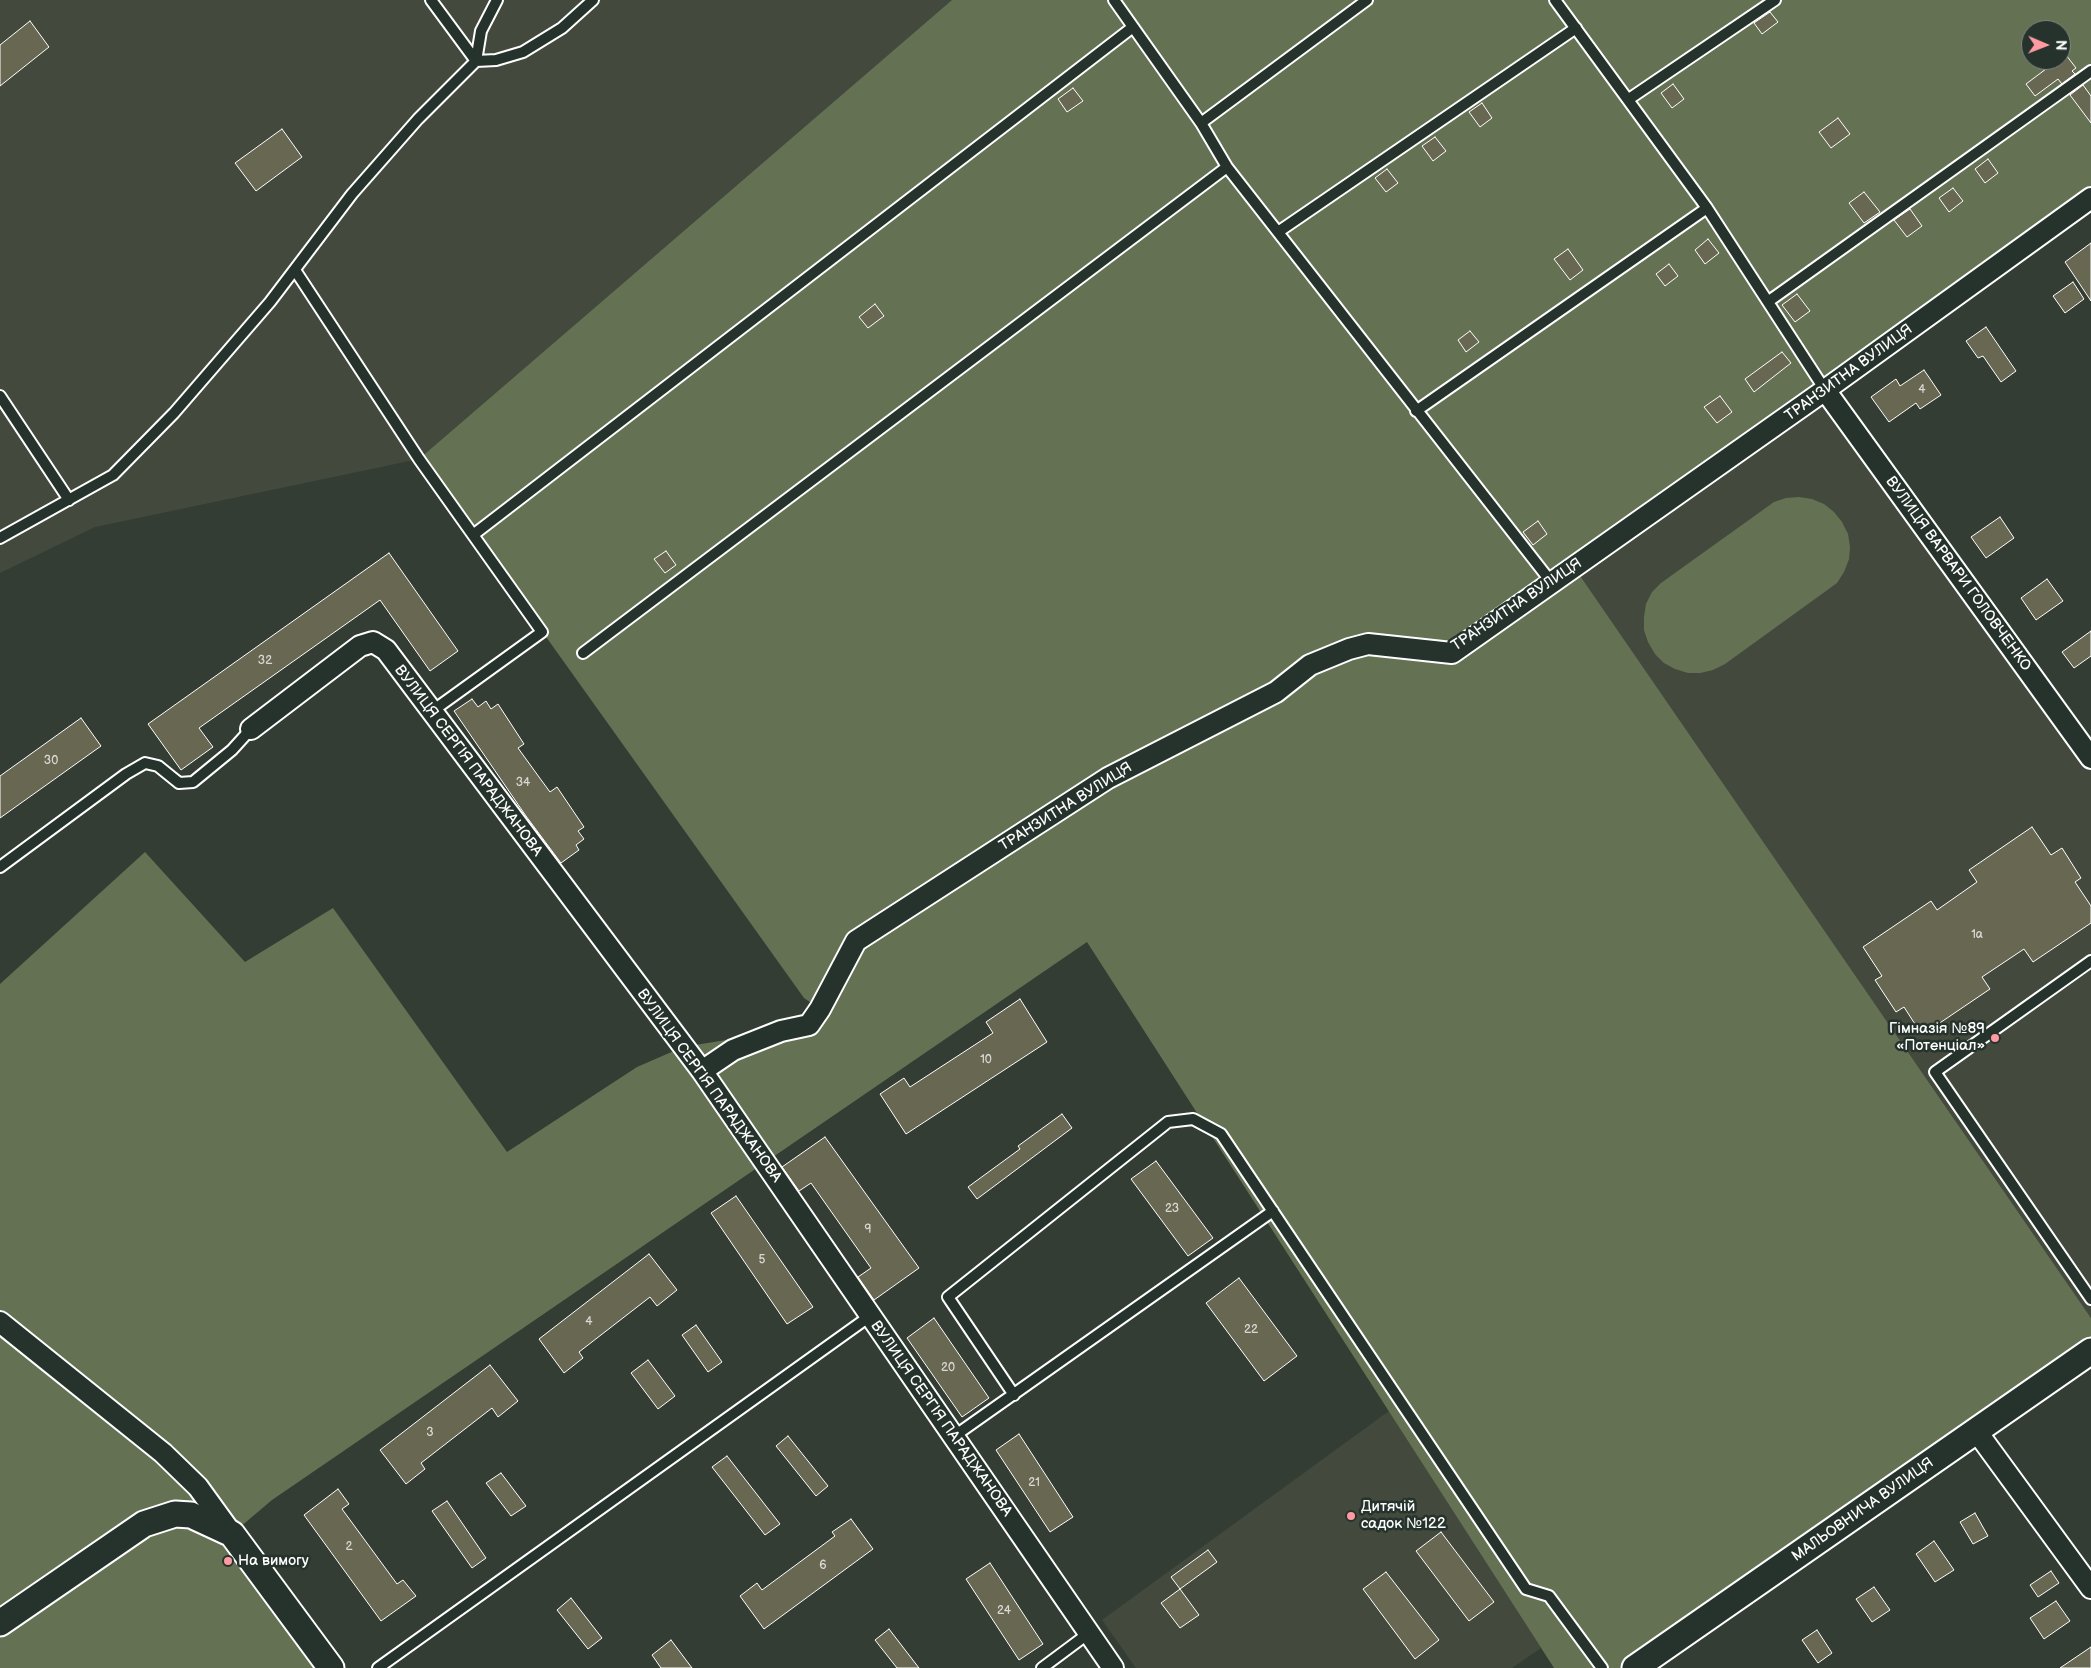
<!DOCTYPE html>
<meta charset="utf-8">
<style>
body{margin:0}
#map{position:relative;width:2091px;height:1668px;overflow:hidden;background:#333d34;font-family:"Balsamiq Sans",sans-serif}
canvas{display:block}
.north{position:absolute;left:2021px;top:20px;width:50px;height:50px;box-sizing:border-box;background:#26332d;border:1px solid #7d8581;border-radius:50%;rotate:91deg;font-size:14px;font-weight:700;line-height:20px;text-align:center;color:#fff}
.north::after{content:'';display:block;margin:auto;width:18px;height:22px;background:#ff9aa2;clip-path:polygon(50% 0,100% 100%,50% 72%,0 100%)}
</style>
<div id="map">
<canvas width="2091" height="1668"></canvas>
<div class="north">N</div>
</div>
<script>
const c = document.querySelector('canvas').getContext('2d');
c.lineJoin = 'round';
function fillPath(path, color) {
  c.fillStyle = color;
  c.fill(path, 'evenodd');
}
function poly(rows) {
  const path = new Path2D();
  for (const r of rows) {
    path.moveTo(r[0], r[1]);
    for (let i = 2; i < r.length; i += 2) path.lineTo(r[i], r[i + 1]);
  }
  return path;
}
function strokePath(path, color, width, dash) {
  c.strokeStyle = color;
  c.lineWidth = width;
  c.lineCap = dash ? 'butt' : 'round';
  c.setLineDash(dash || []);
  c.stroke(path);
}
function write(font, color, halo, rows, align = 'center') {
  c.font = font + ' "Balsamiq Sans",sans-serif';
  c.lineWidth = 5;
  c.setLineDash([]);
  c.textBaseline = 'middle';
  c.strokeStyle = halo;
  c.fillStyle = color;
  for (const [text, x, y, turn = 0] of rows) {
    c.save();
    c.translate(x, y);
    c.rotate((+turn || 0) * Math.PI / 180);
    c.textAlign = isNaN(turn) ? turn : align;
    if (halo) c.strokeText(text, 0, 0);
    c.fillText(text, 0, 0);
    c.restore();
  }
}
fillPath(poly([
 [0,0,952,0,419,459,95,527,0,573],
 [1825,390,2091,758,2091,1318,1574,567],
 [1389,1411,1541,1648,1512,1668,1136,1668,1102,1620]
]), '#434a3d');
fillPath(poly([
 [952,0,2091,0,2091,198,1574,567,2091,1318,2091,1351,1635,1668,1554,1668,1087,942,272,1500,233,1533,331,1668,0,1668,0,984,145,852,245,962,333,908,507,1152,637,1067,683,1047,781,1031,820,1009,804,998,419,459],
 [2031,30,2061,30,2061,60,2031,60],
 [1799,497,1812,499,1824,504,1834,512,1842,522,1848,534,1850,547,1849,559,1844,572,1837,583,1725,664,1713,670,1700,673,1688,673,1675,669,1664,663,1655,654,1648,642,1644,630,1644,617,1646,604,1652,592,1661,583,1774,502,1786,498]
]), '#647253');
const building = poly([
 [1770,12,1778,22,1762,34,1754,23,1770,12],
 [30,21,49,47,0,86,0,45,30,21],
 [2066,55,2076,68,2072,71,2075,74,2062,84,2058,79,2035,96,2026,84,2058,60,2061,60,2066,55],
 [1673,84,1684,99,1672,108,1661,93,1673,84],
 [2083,85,2091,96,2091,123,2070,95,2083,85],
 [1073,88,1083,101,1067,112,1058,99,1073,88],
 [1482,103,1492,118,1480,127,1469,112,1482,103],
 [1838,118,1850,134,1831,148,1819,132,1838,118],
 [282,129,302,157,256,191,235,163,282,129],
 [1435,137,1446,151,1433,161,1422,146,1435,137],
 [1988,159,1998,173,1985,183,1975,169,1988,159],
 [1387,169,1398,183,1386,192,1375,178,1387,169],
 [1953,188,1963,201,1949,212,1939,198,1953,188],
 [1864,192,1880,212,1864,223,1849,203,1864,192],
 [1910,209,1922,226,1907,237,1894,220,1910,209],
 [1708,239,1719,253,1705,264,1695,250,1708,239],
 [2091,243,2091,301,2065,262,2091,243],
 [1568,249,1583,270,1570,280,1554,259,1568,249],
 [1669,264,1678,276,1665,286,1656,274,1669,264],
 [2073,282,2084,299,2065,313,2053,296,2073,282],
 [1797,294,1810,311,1795,322,1782,305,1797,294],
 [875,304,884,316,868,328,859,317,875,304],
 [1986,327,2016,371,2001,382,1983,356,1978,358,1966,341,1986,327],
 [1470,331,1479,342,1466,352,1458,340,1470,331],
 [1782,352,1791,363,1754,392,1745,379,1782,352],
 [1924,370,1941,395,1920,409,1916,403,1889,422,1871,397,1896,379,1900,386,1924,370],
 [1720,396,1732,412,1717,423,1704,407,1720,396],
 [2000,517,2014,538,1986,558,1971,537,2000,517],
 [1538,521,1547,534,1533,545,1523,532,1538,521],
 [666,551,676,565,665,573,654,559,666,551],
 [389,553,458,651,430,671,380,600,199,728,213,747,181,770,148,724,389,553],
 [2047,579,2063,601,2036,620,2021,598,2047,579],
 [2091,631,2091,656,2074,668,2062,652,2091,631],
 [472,699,478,707,486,701,491,709,498,704,524,744,518,748,539,777,550,792,557,787,584,827,578,831,584,839,576,845,579,850,561,863,526,816,454,711,472,699],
 [81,718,101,746,0,818,0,776,81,718],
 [2032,827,2051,855,2062,848,2081,878,2075,882,2091,906,2091,923,2033,962,2024,949,1982,977,1990,989,1922,1035,1904,1007,1896,1012,1875,980,1882,976,1863,947,1931,901,1937,910,1977,882,1969,870,2032,827],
 [1020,999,1047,1042,906,1134,880,1094,904,1078,910,1087,993,1033,986,1022,1020,999],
 [1062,1114,1072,1128,977,1199,968,1187,1020,1149,1018,1146,1062,1114],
 [825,1137,919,1268,874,1300,858,1277,871,1268,811,1183,799,1191,782,1167,825,1137],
 [1156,1161,1213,1238,1188,1256,1131,1179,1156,1161],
 [736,1196,813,1307,787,1324,711,1213,736,1196],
 [649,1254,677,1290,657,1306,650,1297,579,1352,583,1358,564,1373,539,1339,649,1254],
 [1239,1278,1297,1356,1264,1381,1206,1303,1239,1278],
 [934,1318,989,1398,962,1417,907,1338,934,1318],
 [696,1325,722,1362,708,1372,682,1335,696,1325],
 [648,1360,675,1396,658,1409,631,1373,648,1360],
 [490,1365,518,1401,498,1417,492,1408,421,1463,425,1469,406,1484,380,1450,490,1365],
 [1019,1434,1073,1517,1050,1532,996,1450,1019,1434],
 [788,1436,828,1486,816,1496,776,1446,788,1436],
 [727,1456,780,1524,765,1535,712,1467,727,1456],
 [501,1473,526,1506,511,1516,486,1483,501,1473],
 [338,1489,349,1504,342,1509,397,1584,403,1580,416,1596,381,1621,304,1515,338,1489],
 [447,1501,486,1558,472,1568,432,1511,447,1501],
 [1975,1513,1988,1536,1973,1544,1960,1522,1975,1513],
 [851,1519,873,1549,764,1629,740,1596,757,1583,762,1590,835,1536,832,1532,851,1519],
 [1441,1532,1494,1602,1469,1621,1416,1551,1441,1532],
 [1934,1541,1954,1570,1935,1582,1916,1554,1934,1541],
 [1208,1550,1217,1562,1180,1589,1171,1577,1208,1550],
 [990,1563,1043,1644,1019,1660,966,1579,990,1563],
 [2051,1571,2059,1583,2038,1597,2030,1585,2051,1571],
 [1386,1572,1439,1640,1415,1659,1363,1589,1386,1572],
 [1874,1587,1890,1610,1872,1622,1856,1599,1874,1587],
 [1180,1589,1199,1615,1180,1628,1161,1603,1180,1589],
 [571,1598,602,1638,588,1649,557,1610,571,1598],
 [2056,1601,2070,1621,2044,1639,2030,1618,2056,1601],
 [889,1629,919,1668,897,1668,875,1640,889,1629],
 [1817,1630,1832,1653,1818,1663,1802,1640,1817,1630],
 [671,1640,692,1668,661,1668,652,1655,671,1640],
 [2091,1647,2091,1668,2060,1668,2091,1647]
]);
fillPath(building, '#686752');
strokePath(building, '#fff', 1);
const service = poly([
 [431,0,476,61],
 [1114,0,1201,123,1227,167,1552,583],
 [1555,0,1707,208,1825,390],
 [476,61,481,31,497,0],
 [1629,99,1775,0],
 [1201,123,1367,0],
 [1278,232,1576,28],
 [295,270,419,459,542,632,431,712],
 [1769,301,2091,71],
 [0,396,69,500],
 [1416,411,1707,208],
 [473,535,1133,27],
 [0,538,113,475,174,413,270,302,352,194,418,119,476,61,496,60,523,52,562,28,593,0],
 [583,653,1227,167],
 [0,867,126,774,145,763,158,766,179,783,193,782,232,750,251,729],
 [2091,961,1935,1072,2091,1299],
 [1014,1395,948,1297,1168,1122,1193,1119,1221,1134,1526,1589,1549,1596,1602,1668],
 [953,1437,1273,1211],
 [378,1668,870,1316],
 [1042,1668,1089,1633]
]);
const minor = poly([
 [1825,390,2091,758],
 [251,729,360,646,373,642,386,650,702,1071,1113,1668],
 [702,1071,733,1050,781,1031,809,1025,820,1009,856,941,1108,778,1276,692,1310,665,1349,649,1368,644,1452,653,1825,390,2091,198],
 [0,1322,163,1453,198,1487,232,1534],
 [1977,1432,2091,1588]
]);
const tertiary = poly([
 [0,1623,144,1524,175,1514,191,1515,232,1534,331,1668],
 [1635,1668,2091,1351]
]);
strokePath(service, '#fff', 14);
strokePath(minor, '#fff', 24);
strokePath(tertiary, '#fff', 29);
strokePath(service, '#26332d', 10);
strokePath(minor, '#26332d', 20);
strokePath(tertiary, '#26332d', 25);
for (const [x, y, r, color] of [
 [1995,1038,5,"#ff9aa2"],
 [1351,1516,5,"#ff9aa2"],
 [228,1561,5,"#ff9aa2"]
]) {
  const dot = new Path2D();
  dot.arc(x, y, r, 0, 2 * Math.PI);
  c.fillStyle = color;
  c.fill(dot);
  strokePath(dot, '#26332d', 2);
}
write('12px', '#d9d9d4', null, [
 ["4",1922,390],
 ["32",265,661],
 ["30",51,761],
 ["34",523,783],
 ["1а",1977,935],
 ["10",986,1060],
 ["23",1172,1209],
 ["9",868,1230],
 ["5",762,1260],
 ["4",589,1322],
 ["22",1251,1330],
 ["20",948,1368],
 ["3",430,1433],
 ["21",1034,1483],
 ["2",349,1547],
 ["6",823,1566],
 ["24",1004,1611]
]);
write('15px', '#fff', '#26332d', [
 ["ТРАНЗИТНА ВУЛИЦЯ",1849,373,-36],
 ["ВУЛИЦЯ ВАРВАРИ ГОЛОВЧЕНКО",1958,574,54],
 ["ТРАНЗИТНА ВУЛИЦЯ",1517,605,-34],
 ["ВУЛИЦЯ СЕРГІЯ ПАРАДЖАНОВА",468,761,53],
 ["ТРАНЗИТНА ВУЛИЦЯ",1066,807,-32],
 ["ВУЛИЦЯ СЕРГІЯ ПАРАДЖАНОВА",709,1086,54],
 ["ВУЛИЦЯ СЕРГІЯ ПАРАДЖАНОВА",941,1419,55],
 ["МАЛЬОВНИЧА ВУЛИЦЯ",1863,1510,-35]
]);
write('15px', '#fff', '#26332d', [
 ["Гімназія №89",1985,1029,"right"],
 ["«Потенціал»",1985,1046,"right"],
 ["Дитячій",1361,1507],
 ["садок №122",1361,1524],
 ["На вимогу",238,1561]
], 'left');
</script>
